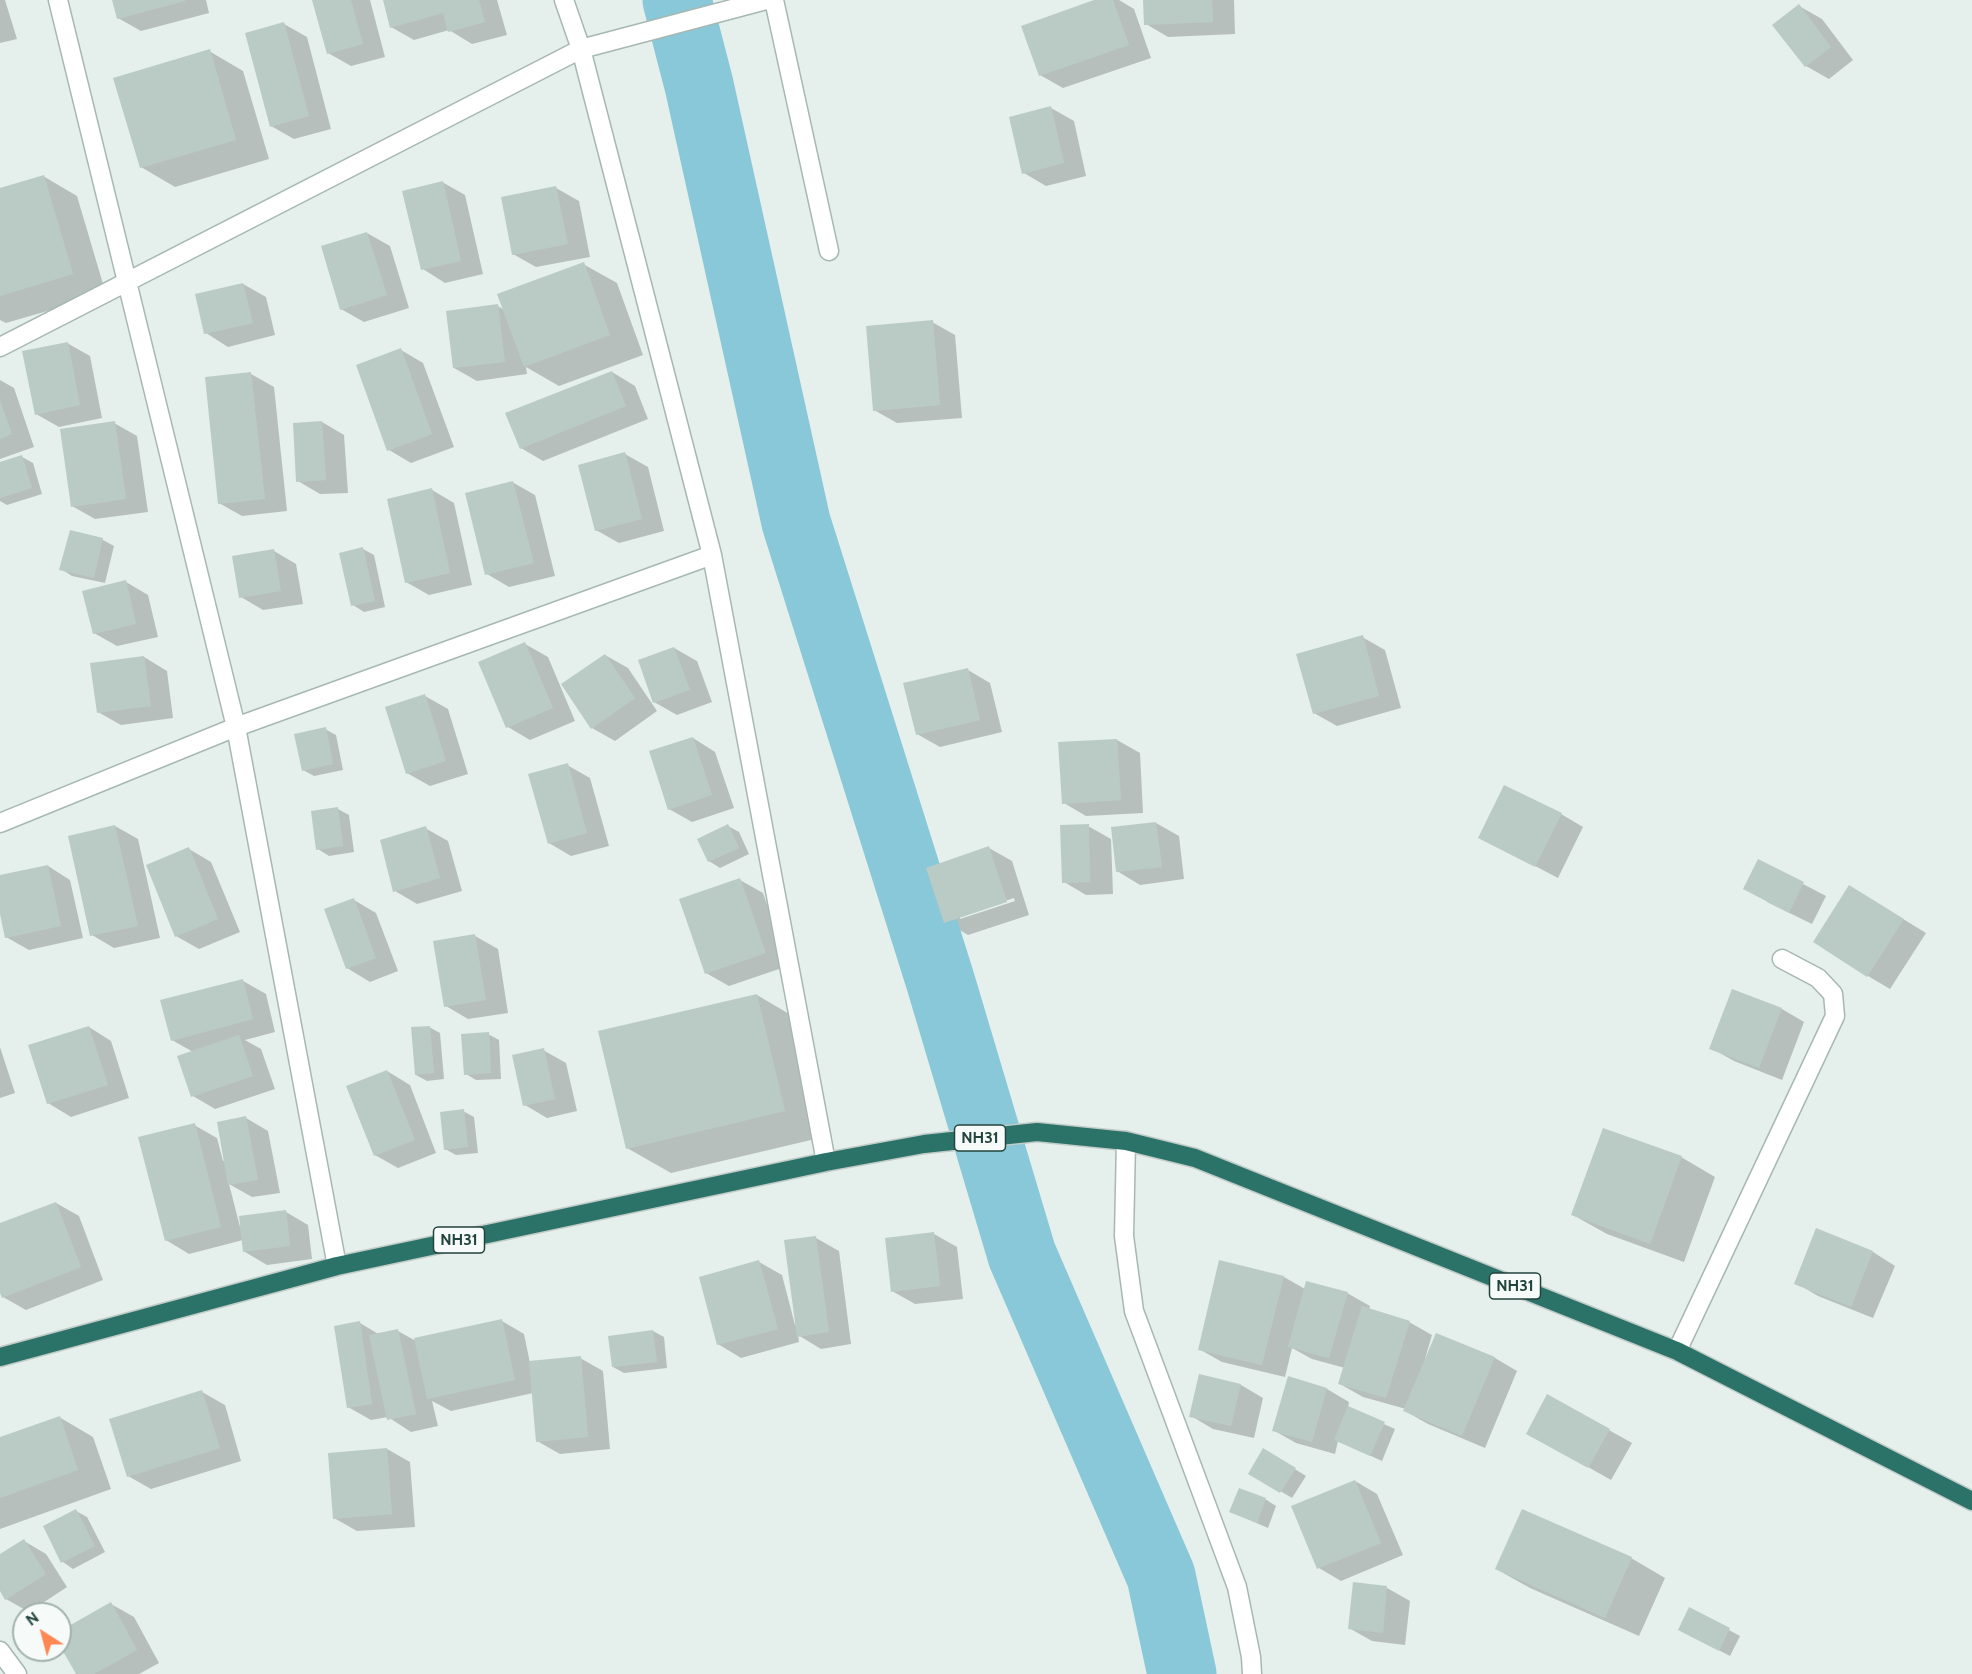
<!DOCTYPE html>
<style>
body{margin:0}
#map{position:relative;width:1972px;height:1674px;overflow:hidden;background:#e5efeb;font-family:Cabin,sans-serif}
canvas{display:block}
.north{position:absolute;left:12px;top:1602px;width:60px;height:60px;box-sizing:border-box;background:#f6fbf9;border:2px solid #a1b2ad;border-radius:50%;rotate:324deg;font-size:16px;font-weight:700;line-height:24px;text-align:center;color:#22443c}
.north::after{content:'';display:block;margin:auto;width:21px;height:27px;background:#fe8754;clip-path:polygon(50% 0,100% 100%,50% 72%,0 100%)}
</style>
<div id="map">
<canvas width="1972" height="1674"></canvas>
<div class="north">N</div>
</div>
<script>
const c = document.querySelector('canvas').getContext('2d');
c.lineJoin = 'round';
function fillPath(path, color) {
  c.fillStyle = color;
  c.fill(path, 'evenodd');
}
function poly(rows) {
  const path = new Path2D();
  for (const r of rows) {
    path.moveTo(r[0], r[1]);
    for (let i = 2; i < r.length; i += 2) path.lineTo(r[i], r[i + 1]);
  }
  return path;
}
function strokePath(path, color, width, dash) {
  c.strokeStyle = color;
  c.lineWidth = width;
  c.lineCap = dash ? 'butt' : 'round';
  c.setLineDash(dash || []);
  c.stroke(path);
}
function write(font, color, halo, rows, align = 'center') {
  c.font = font + ' Cabin,sans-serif';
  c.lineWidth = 5;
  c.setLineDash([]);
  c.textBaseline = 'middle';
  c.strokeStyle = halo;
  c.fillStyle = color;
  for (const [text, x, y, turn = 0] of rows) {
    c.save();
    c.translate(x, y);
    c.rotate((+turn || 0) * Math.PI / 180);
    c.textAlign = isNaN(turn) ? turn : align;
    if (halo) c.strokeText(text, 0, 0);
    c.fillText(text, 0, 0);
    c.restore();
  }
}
fillPath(poly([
 [0,0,5,0,17,39,0,43],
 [114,0,206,0,209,13,141,31,118,18],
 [314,0,370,0,385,57,351,66,328,53],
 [384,0,497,0,507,35,472,44,449,30,414,40,391,27],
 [1099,0,1119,0,1134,9,1151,58,1063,88,1040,75],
 [1145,0,1234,0,1235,34,1168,37,1146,24],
 [1799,6,1822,19,1853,60,1829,79,1806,66],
 [284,24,307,37,331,129,294,139,271,126],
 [209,51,243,71,269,159,175,187,141,167],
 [1051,108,1074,121,1086,176,1046,186,1024,173],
 [43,176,77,196,106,294,6,323,0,320,0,189],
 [442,182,465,195,483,274,445,283,423,269],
 [556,188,579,201,590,257,536,267,513,254],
 [367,233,390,246,409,308,364,322,341,309],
 [583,264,617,283,643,355,559,386,526,367,527,374,477,381,454,368,498,306,504,310],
 [243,284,266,297,275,335,228,347,206,333],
 [932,322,955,335,962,418,897,423,874,410],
 [67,343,90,356,102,418,59,427,36,414],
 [401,350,423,363,454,447,411,463,389,450],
 [612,372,635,386,648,419,543,461,521,448],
 [251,374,274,387,287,511,242,516,219,503],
 [0,380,14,388,34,447,0,459],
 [322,422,344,435,348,493,320,494,298,481],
 [114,423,137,436,148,512,95,519,72,506],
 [625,454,648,467,664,531,619,543,596,530],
 [22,457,33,463,42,494,7,505,0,501,0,463],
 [512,482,535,495,555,576,509,587,487,574],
 [432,490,454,503,472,585,429,595,406,582],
 [71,532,103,540,114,546,105,583,72,576,61,569],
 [363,549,374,555,385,607,364,612,353,605],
 [274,551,296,564,303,604,263,610,241,597],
 [126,582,148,595,158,637,117,646,94,633],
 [1362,637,1385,650,1401,708,1337,726,1314,713],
 [525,644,548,657,575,721,530,740,508,727],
 [674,648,697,661,712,702,677,715,654,702],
 [605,655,628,668,657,711,615,741,592,728],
 [144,657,167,671,173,718,121,725,98,712],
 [968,670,990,683,1002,732,940,747,917,734],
 [425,696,448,709,468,774,430,786,407,773],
 [325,729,336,735,343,770,314,776,303,770],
 [693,738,715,752,734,808,692,822,669,809],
 [1117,740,1140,753,1143,813,1086,816,1064,803],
 [567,765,590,778,609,846,571,856,549,843],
 [338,809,349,815,354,852,329,856,318,849],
 [1561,814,1583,827,1558,878,1480,837],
 [1156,823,1179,836,1184,879,1140,885,1117,871],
 [115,826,138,839,160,938,114,948,92,935],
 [728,826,739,832,749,854,720,868,709,861],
 [1088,826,1111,839,1113,894,1086,895,1064,882],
 [425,828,448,841,462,891,417,904,395,891],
 [989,848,1012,861,1029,915,968,935,946,922],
 [1014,898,1015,901,960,919,960,916],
 [189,849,211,862,240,932,199,949,176,936],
 [1759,861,1826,896,1812,924,1767,902],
 [48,866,70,880,83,938,29,950,6,937,0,907,0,876],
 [740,880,763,893,788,966,729,986,706,973],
 [354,900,376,913,398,971,370,982,347,968],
 [1872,900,1926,933,1890,989,1868,976],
 [475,936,498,949,508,1013,468,1019,446,1006],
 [243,981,266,994,275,1032,245,1040,261,1049,275,1089,215,1109,193,1096,193,1052,172,1040],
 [1733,991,1782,1009,1804,1022,1782,1080,1734,1061,1711,1048],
 [757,995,801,1021,828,1136,671,1173,627,1148],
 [89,1027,111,1041,129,1098,71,1117,48,1103],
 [429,1027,440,1033,444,1079,427,1081,416,1075],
 [488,1034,499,1040,501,1079,476,1080,466,1074],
 [0,1047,15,1093,0,1098],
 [543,1050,566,1063,577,1111,547,1118,525,1105],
 [387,1071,410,1085,436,1153,398,1168,375,1155],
 [463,1111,474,1117,478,1153,456,1155,445,1149],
 [246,1118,268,1131,280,1193,252,1197,229,1184,240,1227,286,1212,308,1225,312,1259,267,1265,245,1252,243,1240,189,1254,166,1240,194,1125,217,1138,223,1161,225,1160],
 [1681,1157,1715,1177,1684,1262,1607,1234,1573,1215],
 [56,1203,79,1216,103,1280,26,1310,3,1297,0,1289,0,1225],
 [1817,1230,1873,1252,1895,1266,1873,1318,1818,1296,1796,1283],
 [934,1234,957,1247,963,1299,915,1304,892,1291],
 [816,1238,839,1251,851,1344,821,1349,798,1335,799,1342,741,1358,718,1344,759,1262,782,1275,795,1325,797,1324],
 [1284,1277,1305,1289,1347,1293,1370,1306,1369,1310,1409,1322,1432,1335,1425,1359,1427,1360,1437,1335,1495,1358,1517,1371,1485,1448,1428,1424,1405,1411,1406,1409,1363,1397,1340,1384,1345,1368,1312,1359,1292,1348,1285,1377,1222,1362,1199,1349],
 [502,1321,524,1334,530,1363,580,1358,603,1371,610,1449,560,1454,537,1441,533,1393,451,1411,432,1401,438,1426,411,1432,388,1417,371,1420,348,1407,360,1323,380,1335,398,1331,416,1341],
 [653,1331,664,1337,667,1368,624,1373,613,1367],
 [1201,1375,1241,1385,1263,1398,1254,1438,1213,1429,1191,1416],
 [1289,1378,1327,1389,1349,1402,1348,1408,1395,1429,1382,1461,1338,1441,1335,1454,1296,1443,1273,1430],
 [202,1392,225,1405,241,1461,151,1489,128,1476],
 [1548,1396,1632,1443,1611,1480,1528,1433],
 [59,1417,93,1437,111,1489,0,1529,0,1438],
 [387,1449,410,1462,415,1527,357,1531,334,1518],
 [1264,1450,1306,1476,1292,1498,1250,1473],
 [1355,1481,1377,1494,1403,1555,1341,1581,1319,1568],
 [1265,1499,1276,1506,1268,1528,1231,1512],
 [76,1511,87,1517,105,1552,73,1569,63,1562,45,1527],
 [24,1541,46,1554,67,1587,29,1612,6,1599,0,1589,0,1556],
 [1631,1558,1665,1578,1639,1636,1530,1588,1496,1569],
 [1354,1584,1387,1588,1410,1601,1405,1645,1372,1641,1349,1628],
 [111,1604,134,1617,159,1663,139,1674,78,1674,60,1642,60,1633],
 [1690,1609,1740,1636,1730,1656,1690,1635]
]), '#0003');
strokePath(poly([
 [677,0,699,85,796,522,940,980,1022,1255,1161,1576,1182,1674]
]), '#89c8d9', 69);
fillPath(poly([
 [112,0,185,0,185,1,117,19],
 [312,0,351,0,363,44,327,54],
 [383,0,479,0,485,22,448,32,443,13,390,28],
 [1094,0,1113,0,1129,45,1039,76,1021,26],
 [1143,0,1212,0,1213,22,1144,25],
 [1799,4,1831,47,1805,67,1772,25],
 [284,22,309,116,270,127,245,33],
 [210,49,236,140,140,168,113,78],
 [1051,106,1064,163,1022,174,1009,117],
 [44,175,73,274,0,296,0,188],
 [443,181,461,261,421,270,402,191],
 [556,186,568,244,512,255,501,197],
 [367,232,387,295,340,310,321,246],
 [584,262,610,335,524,367,497,294],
 [243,283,253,323,204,334,195,294],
 [498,304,505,362,453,368,446,311],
 [933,320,940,405,873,411,866,326],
 [68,342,80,405,35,415,22,351],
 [401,348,432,434,387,451,356,365],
 [612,371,626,406,520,449,505,413],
 [251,372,265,499,218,504,205,377],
 [0,400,12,434,0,439],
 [115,421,126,499,71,507,60,429],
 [322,421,326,480,296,482,293,423],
 [625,452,642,519,595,531,578,465],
 [22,455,32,488,0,498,0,462],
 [513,481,534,563,485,575,465,493],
 [432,488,450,573,405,583,387,499],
 [70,530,103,538,94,578,59,570],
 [363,547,375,601,351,606,339,553],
 [274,549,281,591,239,598,232,556],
 [126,580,136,624,93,634,82,591],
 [1363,635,1379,696,1313,714,1296,654],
 [525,642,553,708,506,728,478,662],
 [674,647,690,690,653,703,638,660],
 [605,654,635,698,591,729,561,684],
 [144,656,151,706,97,713,90,663],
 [968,668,980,720,916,735,903,683],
 [425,694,446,761,406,774,385,707],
 [326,727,333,764,302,771,294,734],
 [693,737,712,795,668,810,649,751],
 [1117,739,1121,800,1062,804,1058,742],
 [568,763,587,833,548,844,528,774],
 [1504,785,1562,813,1535,867,1478,838],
 [338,807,343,846,316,850,311,811],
 [1156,822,1162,867,1116,872,1111,827],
 [728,824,739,848,708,862,697,839],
 [1089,824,1090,882,1062,883,1060,825],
 [115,825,138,926,90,936,68,836],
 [426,826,440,878,393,892,380,840],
 [989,846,1007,902,944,923,926,868],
 [189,847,218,919,175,937,146,865],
 [1758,859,1804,882,1789,913,1743,889],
 [48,865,61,926,5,938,0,914,0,875],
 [740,878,766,953,705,974,679,899],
 [1849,885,1904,919,1867,977,1813,942],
 [354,898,376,958,346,969,324,909],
 [475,934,486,1000,444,1007,433,941],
 [243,979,253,1019,171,1041,160,1000],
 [1732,989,1782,1008,1759,1068,1709,1049],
 [757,994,785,1111,626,1149,598,1031],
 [89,1026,108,1085,47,1104,28,1045],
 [430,1026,434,1073,415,1075,411,1027],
 [489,1032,491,1073,464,1075,461,1034],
 [239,1035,253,1076,191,1097,177,1056],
 [544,1048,555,1099,523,1106,512,1055],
 [387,1070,415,1140,374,1156,346,1086],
 [464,1109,468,1147,444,1150,440,1112],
 [246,1116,258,1180,228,1185,217,1122],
 [195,1123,221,1227,165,1241,138,1137],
 [1603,1128,1682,1156,1650,1244,1571,1215],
 [56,1202,81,1267,2,1298,0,1293,0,1223],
 [286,1210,290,1246,243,1252,239,1216],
 [1816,1228,1873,1251,1851,1307,1794,1284],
 [934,1232,940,1286,891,1292,885,1238],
 [816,1236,829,1332,797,1337,784,1240],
 [759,1260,778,1329,717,1345,699,1277],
 [1219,1260,1284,1276,1262,1365,1198,1350],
 [1306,1281,1348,1292,1329,1358,1288,1347],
 [1362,1306,1410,1321,1386,1398,1338,1384],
 [502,1319,515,1380,427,1399,414,1338],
 [360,1321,372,1404,347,1408,334,1326],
 [398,1329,416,1414,387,1420,369,1335],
 [653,1330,657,1362,612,1367,608,1336],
 [1436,1333,1495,1357,1462,1436,1403,1411],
 [581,1356,588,1437,536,1442,529,1361],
 [1199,1374,1241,1384,1231,1426,1189,1417],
 [1288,1376,1327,1388,1312,1442,1272,1431],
 [202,1390,220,1448,127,1477,109,1419],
 [1547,1394,1610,1429,1588,1468,1526,1434],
 [1348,1406,1385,1422,1370,1456,1334,1440],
 [60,1416,78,1470,0,1498,0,1437],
 [387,1448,392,1514,333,1519,328,1453],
 [1263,1448,1296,1468,1280,1493,1248,1474],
 [1355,1480,1381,1543,1317,1569,1291,1506],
 [1239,1488,1266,1498,1257,1523,1229,1512],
 [76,1509,95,1546,61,1563,43,1526],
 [1522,1509,1632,1557,1605,1618,1495,1569],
 [24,1539,46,1574,5,1600,0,1591,0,1554],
 [1353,1582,1387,1586,1383,1633,1348,1629],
 [111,1602,137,1650,94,1674,76,1674,60,1646,60,1631],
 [1689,1607,1730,1628,1719,1651,1678,1630]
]), '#bacbc5');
const minor = poly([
 [58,0,236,727,337,1266],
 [564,0,581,49,712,555,826,1162],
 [774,0,829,251],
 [0,347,581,49,766,0],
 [0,823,236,727,712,555],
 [1126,1141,1124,1236,1134,1311,1237,1587,1251,1657,1252,1674],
 [1677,1351,1835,1016,1833,994,1818,978,1782,959],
 [0,1651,17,1674]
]);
const highway = poly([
 [0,1357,337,1266,826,1162,924,1144,1037,1132,1126,1141,1195,1158,1677,1351,1972,1501]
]);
strokePath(minor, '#a7b8b3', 21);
strokePath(highway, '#c1cbc8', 21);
strokePath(minor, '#fff', 18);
strokePath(highway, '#2b7368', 18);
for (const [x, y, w] of [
 [980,1138,51],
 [459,1240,51],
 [1515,1286,51]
]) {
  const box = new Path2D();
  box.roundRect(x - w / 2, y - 13, w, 26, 4.5);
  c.fillStyle = '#f6fbf9';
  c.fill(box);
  strokePath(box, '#22443c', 1.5);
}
write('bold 16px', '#22443c', null, [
 ["NH31",980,1138],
 ["NH31",459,1240],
 ["NH31",1515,1286]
]);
</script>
